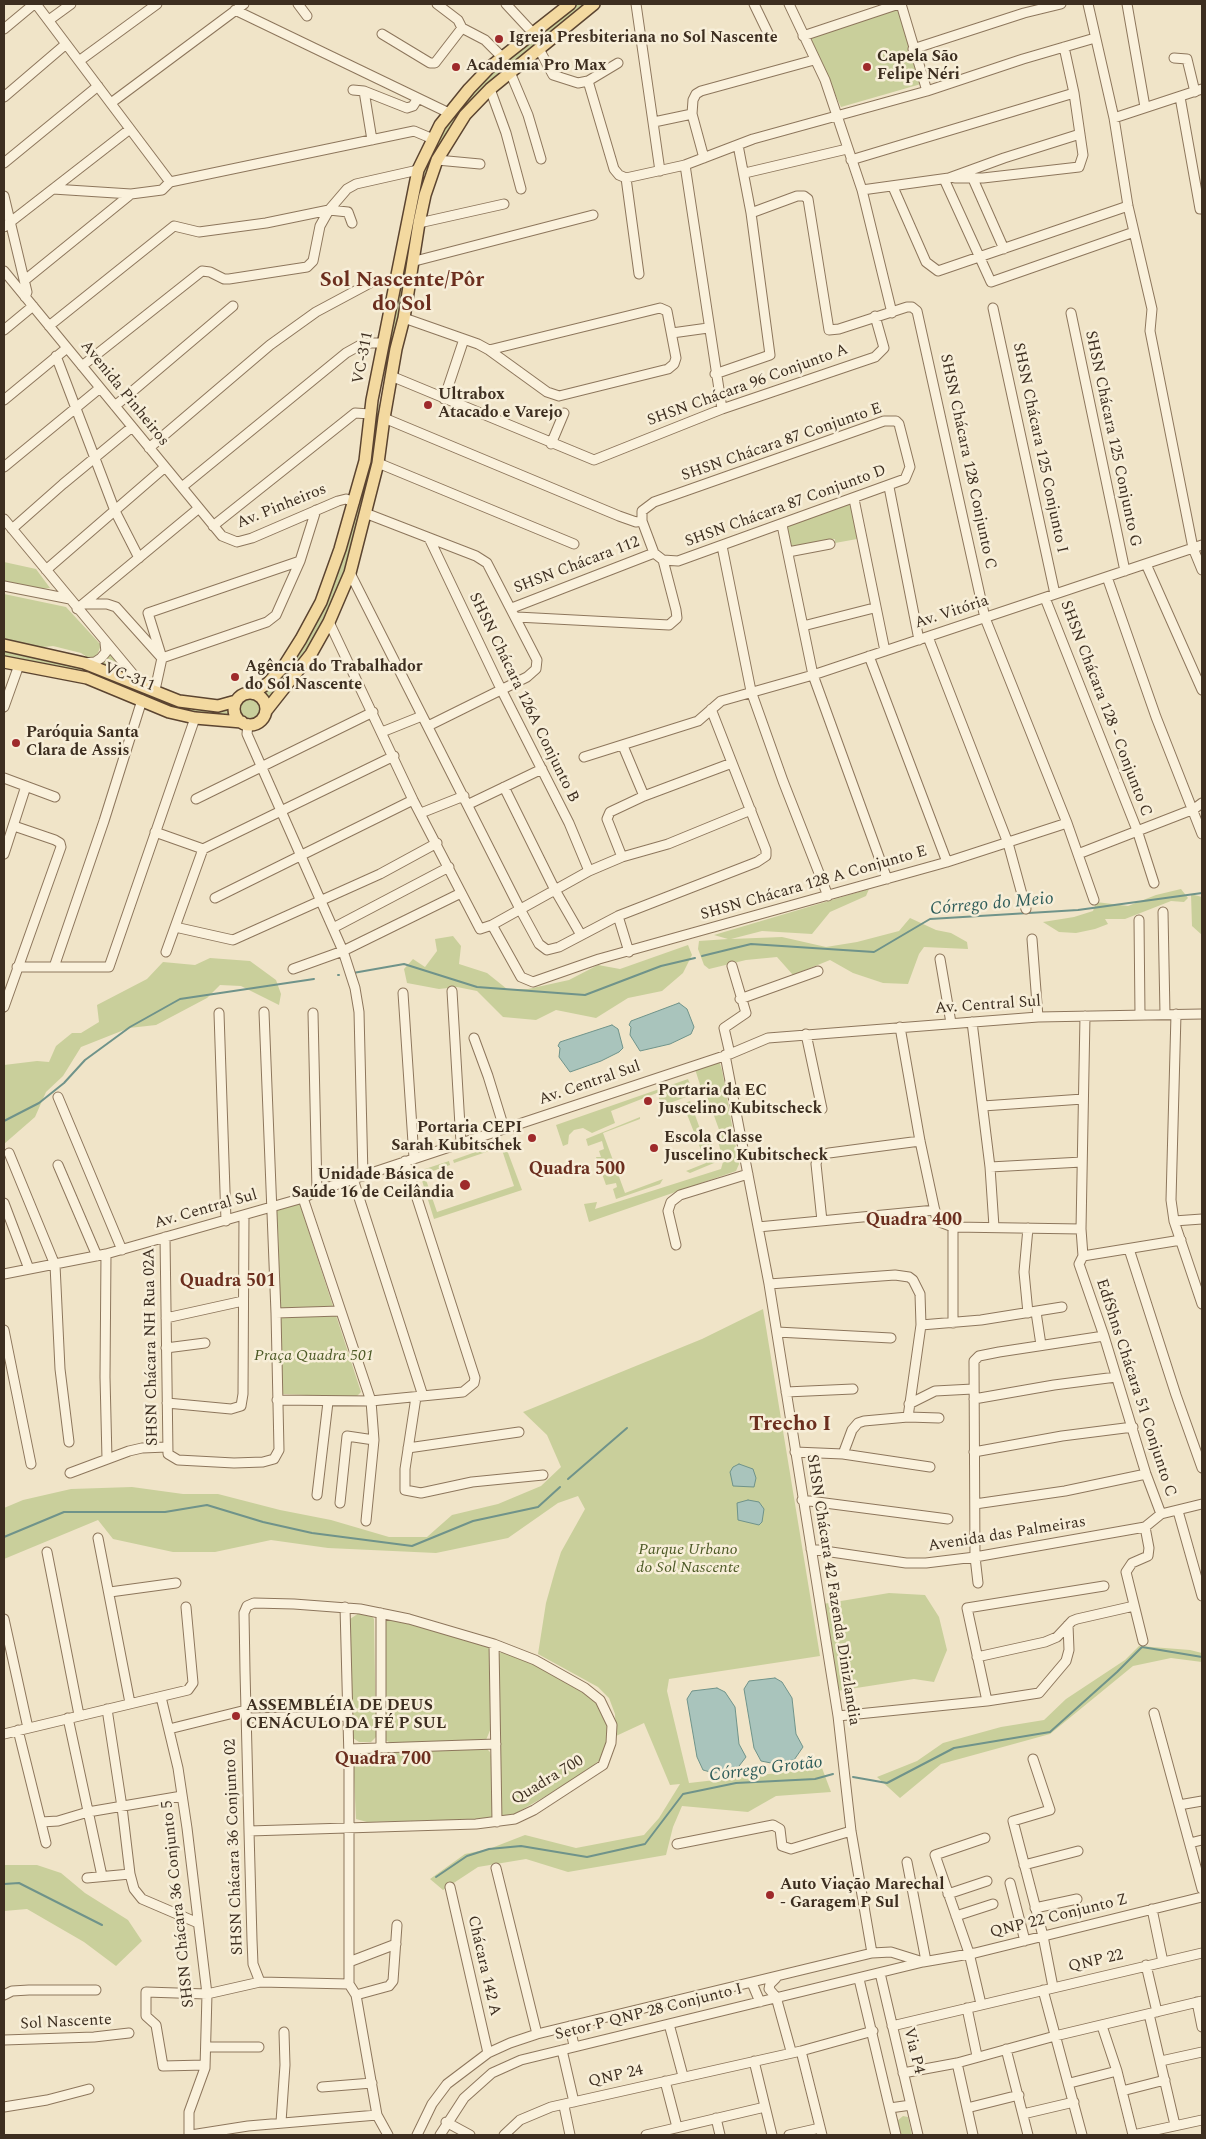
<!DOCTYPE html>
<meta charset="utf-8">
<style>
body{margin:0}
#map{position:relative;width:1206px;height:2139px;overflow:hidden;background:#f0e4c8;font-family:Spectral,serif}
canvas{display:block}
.frame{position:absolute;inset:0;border:5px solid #3d2e20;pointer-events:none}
</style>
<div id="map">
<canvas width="1206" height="2139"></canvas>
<div class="frame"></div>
</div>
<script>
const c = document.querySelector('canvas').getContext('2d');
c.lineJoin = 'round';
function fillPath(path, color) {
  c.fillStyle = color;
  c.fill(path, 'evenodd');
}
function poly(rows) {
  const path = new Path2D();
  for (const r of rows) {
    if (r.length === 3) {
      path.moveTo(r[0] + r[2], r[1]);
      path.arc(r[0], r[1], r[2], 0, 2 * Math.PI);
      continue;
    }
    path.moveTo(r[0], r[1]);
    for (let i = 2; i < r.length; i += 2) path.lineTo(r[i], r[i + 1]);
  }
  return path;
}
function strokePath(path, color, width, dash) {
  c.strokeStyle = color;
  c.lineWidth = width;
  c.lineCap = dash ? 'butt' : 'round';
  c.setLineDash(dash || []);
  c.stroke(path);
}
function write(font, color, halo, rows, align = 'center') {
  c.font = font + ' Spectral,serif';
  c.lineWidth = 5;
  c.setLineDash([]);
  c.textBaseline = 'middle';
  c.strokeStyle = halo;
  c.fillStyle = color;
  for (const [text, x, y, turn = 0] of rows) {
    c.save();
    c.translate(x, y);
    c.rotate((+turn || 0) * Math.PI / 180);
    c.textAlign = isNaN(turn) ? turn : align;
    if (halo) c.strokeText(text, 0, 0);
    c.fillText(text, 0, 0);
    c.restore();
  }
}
fillPath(poly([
 [577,4,588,4,457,119,432,159,423,178,417,205,389,378,384,378,398,294,402,281,425,162,447,119,494,69],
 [898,8,921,84,841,107,813,47,810,34],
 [379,404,375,459,347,574,315,642,269,701,262,691,280,678,301,650,325,604,339,571,371,456,377,405],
 [846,503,851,506,857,539,835,543,835,539,792,547,789,550,785,529,787,525],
 [4,562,36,569,50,588,39,589,4,582],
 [4,594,66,607,101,645,97,655,90,659,81,653,53,646,34,648,4,641],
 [4,650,63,661,140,688,229,707,232,719,171,708,83,671,4,657],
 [109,652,127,674,102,663],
 [250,708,11],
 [869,889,866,896,830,912,812,934,762,931,731,939,782,937,826,947,857,942,899,931,910,918,936,930,951,933,967,942,968,949,924,947,919,954,908,984,883,983,853,973,830,960,793,975,777,957,746,960,709,969,704,965,698,949,699,941,728,939,714,935],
 [1181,889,1188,898,1184,902,1171,901,1125,919,1105,919,1108,924,1095,929,1076,933,1059,932,1043,922,1074,917,1093,911,1096,902,1128,906,1156,895],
 [1191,894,1202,897,1202,935,1192,926],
 [453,936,461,946,459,964,487,973,507,989,528,989,569,980,598,965,620,969,688,945,692,955,683,973,662,991,628,998,596,1018,556,1010,536,1020,503,1017,477,991,457,987,439,989,407,983,404,969,413,959,425,967,437,951,435,939],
 [210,958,250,961,276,980,281,994,279,1005,241,986,220,985,207,998,156,1025,129,1028,81,1047,63,1076,46,1092,35,1117,4,1144,4,1065,37,1061,49,1062,56,1046,72,1033,81,1033,99,1022,97,1005,147,979,163,962,195,965],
 [719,1061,722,1070,739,1164,736,1171,589,1222,584,1204,597,1202,595,1209,721,1169,723,1162,717,1136,721,1135,705,1091,702,1091,695,1069],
 [688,1079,694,1094,662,1106,657,1093,611,1111,615,1123,592,1133,583,1128,574,1130,569,1135,568,1144,563,1146,556,1125],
 [690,1101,704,1140,710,1139,717,1159,714,1163,690,1173,686,1171,706,1163,683,1104],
 [640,1117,640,1119,603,1133,625,1193,663,1179,660,1184,616,1199,613,1189,617,1187,616,1183,606,1185,596,1157,601,1157,599,1151,604,1149,602,1141,588,1146,586,1139],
 [504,1142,522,1190,434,1219,419,1171,449,1161,450,1165,427,1173,425,1177,437,1212,514,1186,501,1147,454,1163,453,1160],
 [299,1202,361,1392,356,1397,282,1394,278,1227,275,1209],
 [763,1309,820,1656,669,1679,667,1691,689,1783,822,1768,831,1792,776,1796,748,1812,682,1806,673,1827,666,1855,568,1872,526,1859,478,1867,443,1890,430,1879,465,1854,489,1849,525,1835,576,1848,644,1835,659,1818,680,1784,670,1785,644,1723,616,1736,615,1714,609,1698,598,1687,538,1654,546,1603,555,1571,561,1552,585,1509,578,1496,558,1503,508,1538,436,1553,328,1548,271,1540,215,1552,173,1552,113,1539,98,1520,4,1559,4,1508,23,1500,71,1489,132,1487,183,1494,218,1494,280,1510,331,1520,389,1537,427,1537,452,1515,498,1504,541,1486,561,1467,547,1435,523,1412,702,1339],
 [889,1593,925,1595,939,1617,947,1650,934,1682,914,1679,837,1691,823,1604],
 [359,1613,371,1615,374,1619,376,1737,371,1742,359,1742,353,1738,350,1619],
 [385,1620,397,1620,488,1646,490,1650,491,1728,486,1740,391,1743,385,1740],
 [1139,1646,1190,1650,1202,1653,1202,1662,1171,1658,1133,1666,1050,1734,941,1764,900,1798,877,1777,917,1761,943,1743,1001,1727,1044,1720,1066,1699,1125,1660],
 [504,1651,533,1662,594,1699,606,1717,608,1732,608,1743,602,1758,581,1776,509,1817,500,1815,496,1655],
 [486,1748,490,1752,492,1761,493,1813,491,1819,367,1822,356,1819,353,1757,361,1750],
 [4,1865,37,1865,61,1873,85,1893,128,1920,142,1941,116,1966,84,1942,27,1909,4,1911],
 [903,2116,908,2117,912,2135,900,2135,897,2121]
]), '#c9cf9b');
const water = poly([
 [679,1003,687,1009,694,1027,691,1034,670,1044,640,1051,630,1035,631,1027,629,1025,631,1021,679,1003],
 [612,1025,618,1029,623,1048,619,1052,601,1061,570,1072,559,1057,560,1048,558,1046,560,1042,612,1025],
 [739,1464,753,1469,756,1478,754,1487,733,1486,730,1472,733,1467,739,1464],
 [748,1500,759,1502,764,1509,762,1522,759,1525,738,1520,737,1503,748,1500],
 [775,1678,782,1682,792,1698,796,1734,803,1747,794,1760,771,1763,761,1761,754,1748,744,1689,749,1681,775,1678],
 [717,1688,725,1692,735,1707,739,1744,746,1757,736,1770,714,1773,703,1770,697,1757,687,1699,692,1691,717,1688]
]);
fillPath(water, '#a9c4bc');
strokePath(water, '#6f938a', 1);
strokePath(poly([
 [702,956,751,944,874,952,930,919,1078,910,1202,893],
 [353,973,404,964,477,987,585,995,661,966,695,958],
 [338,975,339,975],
 [4,1121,39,1103,64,1083,85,1060,130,1027,180,999,314,979],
 [568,1479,627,1428],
 [4,1537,64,1512,165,1512,207,1505,263,1522,312,1533,412,1546,473,1521,538,1507,560,1487],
 [853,1777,887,1783,954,1748,1050,1732,1117,1672,1142,1647,1202,1657],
 [436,1877,467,1856,489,1849,521,1846,587,1857,645,1844,683,1794,736,1783,815,1779,833,1774],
 [4,1884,19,1883,102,1925]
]), '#6f938a', 2);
const minor = poly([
 [36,4,170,182],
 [298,4,307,16],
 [437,4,458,20,462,28],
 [506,4,532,32],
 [636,4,660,171],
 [754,4,768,33],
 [789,4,825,80,862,190,892,313],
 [901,4,927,91],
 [1088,4,1114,118,1128,206,1152,309,1150,331,1193,548,1202,570],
 [1127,4,1145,107],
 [235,10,449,113],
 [49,20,71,4],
 [4,29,34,4],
 [382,34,430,63,435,63,462,28,485,40,502,57],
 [803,36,899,4],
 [539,49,553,75,578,83,588,81,618,63],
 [913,49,1024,13,1061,4],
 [1174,58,1187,59,1195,92],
 [79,61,157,4],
 [510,72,528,115,541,159],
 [588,81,614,169,619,175,626,178,685,165,753,139,927,91,1023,59,1095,38],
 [490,89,506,133,521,189],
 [353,90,364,91,407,108,413,106,418,98],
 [364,91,372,140],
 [4,97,66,44],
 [1180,97,1200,209,1202,209],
 [111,103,244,4],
 [1114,118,1202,89],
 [654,122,692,114],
 [704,158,692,114,693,100,696,94,701,91,814,60],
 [437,160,480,164],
 [851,160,1074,93,1064,47],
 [4,163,98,86],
 [685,165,722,409],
 [745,173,847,149],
 [626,178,639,274],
 [955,178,983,178,1079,167,1083,155,1074,93],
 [944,179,991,282,1134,232],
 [973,179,1004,249],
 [170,182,414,131,433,139],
 [893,187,926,262,938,271,1128,206],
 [53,189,131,194,162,190,170,182],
 [862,190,949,178,1004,158,1080,134],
 [4,196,27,292,25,297],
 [751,213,797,196,804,196,808,199,829,330,839,329,907,307,912,307,917,311,985,618,1067,823,1094,900],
 [419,223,504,204],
 [4,227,130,129],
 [415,261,593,215],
 [4,271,222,536,237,542,252,538,338,501,346,499,354,502],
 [25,280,131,194],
 [993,308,1055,594],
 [1071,313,1125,571],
 [404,318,478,344,489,350,547,392,559,396,668,369,674,364,676,358,667,311,660,308,489,350],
 [49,326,174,226,199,232,266,223,329,210,348,212,352,223],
 [4,330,33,306],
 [672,333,708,328],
 [56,356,115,511,139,558],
 [82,366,202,271,210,272,224,279,229,279,307,267,313,261,320,226,329,210,347,189,356,184,418,170],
 [715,374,770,355,751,213,738,145],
 [391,376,594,460,722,409,875,357,884,348,875,316],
 [444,399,464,339],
 [4,400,67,348],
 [115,406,233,306],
 [384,418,619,516,636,522,642,521],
 [884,421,896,421,899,424,910,467,905,479,678,561,663,560,654,553,642,521,642,511,654,502,884,421],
 [551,444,564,413],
 [149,448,270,345,316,312,372,282,395,282],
 [378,463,574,544],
 [4,467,100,388],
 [182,487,346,353,364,343,383,343],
 [889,487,919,640],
 [854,499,885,651],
 [365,513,476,556,487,563,537,660,536,669,527,677,428,726],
 [4,519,142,685],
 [782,525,813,675,887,879],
 [213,526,345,421,355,413,370,414],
 [12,529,63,484,132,427],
 [429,538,501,689,569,823,589,871],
 [722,546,751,691,783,781,828,896],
 [788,552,830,544],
 [1146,564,1202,690],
 [46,570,165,467],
 [350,573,520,909,539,944,547,950,559,947,618,916,757,862,766,856,766,850,711,709],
 [1107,577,1156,717,1202,834],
 [4,586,70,599],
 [1045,598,1137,830,1154,883],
 [84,604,107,604,116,607,160,656],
 [512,608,654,553],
 [77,609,199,508],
 [517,617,669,625,677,618,676,610,663,560],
 [329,622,413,800,480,929,492,925,589,871,622,857,668,844,751,810],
 [803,626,874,608],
 [928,637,1008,843,1026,909],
 [869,656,947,862],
 [162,658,267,622,276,615,300,561,316,510],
 [84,663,95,662,101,658,106,652,105,643],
 [155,690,162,658,148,613,300,561],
 [4,707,19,665],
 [248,724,247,734,343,951,355,988,359,1012,363,1176],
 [382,732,422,716],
 [623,746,644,796],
 [584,757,698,721,721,701,813,675,1202,545],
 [4,778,55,797],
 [504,787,555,890,581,935],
 [196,799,373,712],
 [469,804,542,769],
 [421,813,464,796],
 [155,832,203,849,394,756],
 [4,854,26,786],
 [1078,854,1194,809,1202,803],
 [622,857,607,819,610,812,644,796,732,763],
 [215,898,413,800],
 [1163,912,1165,1014],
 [618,916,629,952],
 [1139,920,1140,1014],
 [492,925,521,977,533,982,599,959,947,862,1067,823],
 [175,927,233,940,380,874,437,843],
 [333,928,449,867],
 [1032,939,1038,1017],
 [166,952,203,849],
 [940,959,951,1023],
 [17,967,109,967,195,718],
 [54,967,104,821,142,700],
 [293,969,343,951,461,893],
 [452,991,461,1143],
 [403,993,414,1158],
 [740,999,818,971],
 [4,1007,61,847,60,843,55,840,14,826],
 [219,1013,226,1221],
 [313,1013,317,1191],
 [1176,1014,1171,1200,1174,1221,1202,1304],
 [972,1022,990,1167,994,1227],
 [900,1027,920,1141,936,1216,940,1222,953,1227,1081,1229],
 [806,1034,822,1109],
 [474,1038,488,1076,504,1128],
 [730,1054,724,1028,746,1013,732,966],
 [725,1055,769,1284,838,1716,851,1831,872,1953],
 [58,1097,122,1250],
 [983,1106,1083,1099],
 [9,1153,55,1265,60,1369,69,1442],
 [58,1165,97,1256],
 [990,1167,1082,1162],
 [353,1179,423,1396],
 [303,1198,371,1401,374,1440,366,1521],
 [4,1203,29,1269],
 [822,1221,816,1164,818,1157,829,1153,920,1141],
 [1174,1221,1202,1219],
 [758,1227,935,1210],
 [165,1237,168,1454,178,1460,234,1463,263,1462,274,1459,279,1450,276,1313,264,1012],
 [676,1245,668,1211,671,1202,680,1195,748,1174],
 [1129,1249,1176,1395,1202,1468],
 [106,1254,105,1377,107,1459],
 [1083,1256,1081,1229,1085,1016],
 [4,1274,106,1254,303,1198,317,1191,730,1054,768,1038,1038,1017,1202,1014],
 [769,1284,895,1275,909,1277,913,1280,920,1294,921,1325,908,1417],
 [1036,1312,1041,1345],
 [276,1313,340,1311],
 [1028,1313,1024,1272,1028,1228],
 [166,1318,243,1301],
 [953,1323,953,1227],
 [921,1325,981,1320,1062,1307],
 [4,1330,31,1464],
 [777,1332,891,1338],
 [166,1348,205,1343],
 [786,1392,853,1389],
 [416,1397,405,1469,405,1490,421,1493,472,1482,543,1475],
 [974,1399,1054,1385,1116,1377],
 [277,1400,371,1401,463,1392,474,1383,475,1378,405,1161],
 [167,1403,231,1409,241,1406,243,1394,244,1216],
 [909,1404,935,1391,973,1389],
 [408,1448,519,1432],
 [795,1452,843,1454,930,1467],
 [974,1452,1062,1436,1133,1427],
 [843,1454,852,1430,858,1423,864,1421,908,1417,939,1418],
 [70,1473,129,1451,142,1448,167,1447],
 [317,1495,328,1402],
 [802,1500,948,1519],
 [340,1503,347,1436,374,1440],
 [975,1504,1065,1491,1146,1474],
 [1178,1511,1202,1596],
 [1161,1514,1146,1474,1104,1336,1079,1264,1083,1256,1181,1240],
 [98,1538,130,1703],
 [811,1549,906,1563,926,1563,975,1557,1145,1527,1161,1514,1202,1504],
 [47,1552,79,1715],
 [978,1583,975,1557,974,1361,979,1356,999,1352,1104,1336],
 [110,1592,176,1583],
 [345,1607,349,1759,349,1984],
 [381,1613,381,1746],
 [4,1619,28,1728],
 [1143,1641,1126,1572,1132,1563,1148,1556,1149,1548,1145,1527],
 [494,1644,497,1822],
 [977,1657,1045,1642,1057,1637,1072,1621,1077,1619,1134,1606],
 [161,1697,178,1768,187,1828,207,1994,205,2068,189,2112,189,2135],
 [987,1701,967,1608,1104,1586],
 [107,1709,122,1807,130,1874,134,1889,142,1899,198,1923],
 [1154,1713,1202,1889],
 [838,1716,987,1701,1039,1693,1066,1661,1069,1650,1068,1625],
 [68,1718,102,1876],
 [246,1718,346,1716],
 [169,1729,246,1710],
 [18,1730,46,1843],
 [4,1734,188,1690,193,1683,186,1607],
 [349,1749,496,1744],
 [1033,1759,1050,1810,1013,1821,1043,1936,1053,1987],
 [1179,1805,1202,1801],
 [41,1822,58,1821,88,1812,182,1796],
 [249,1831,476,1824,515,1819,534,1810,603,1765,611,1743,612,1725,600,1700,585,1688,535,1660,494,1644,409,1619,360,1609,294,1604,254,1603,247,1606,244,1613,245,1671,249,1831,252,1940,253,1964,260,1982],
 [1190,1843,1202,1840],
 [677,1844,773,1825,780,1829,782,1846,791,1849,851,1831],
 [907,1862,926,1961],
 [1024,1865,1078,1851],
 [496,1868,537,2034],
 [87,1878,130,1874],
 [1010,1883,1025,1941],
 [450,1887,488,2053],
 [948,1894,987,1881],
 [1035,1908,1077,1899],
 [1152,1909,1163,1962],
 [956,1916,993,1904],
 [349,1962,396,1944],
 [1146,1965,1157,2012],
 [880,1973,918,2135],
 [776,1978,770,1984,769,1989,776,1997,791,2051],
 [859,1979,896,2135],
 [752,1983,760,2002],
 [349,1984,356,1995,377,2115,388,2135],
 [1043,1990,1082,2135],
 [4,1995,12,1991,29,1990,96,1990],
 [356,1995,389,1986,393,1981,397,1925],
 [1197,2002,1202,2027],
 [981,2004,969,1953,935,1855,985,1838],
 [967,2008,977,2056],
 [1149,2014,1175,2125],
 [669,2024,683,2076],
 [570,2026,574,2046],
 [892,2026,1202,1953],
 [1102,2026,1117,2071,1133,2135,1202,2120],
 [4,2040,94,2037,129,2033],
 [207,2047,259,2047],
 [1006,2049,1028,2135],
 [562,2050,574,2102],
 [801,2051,822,2135],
 [754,2061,772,2135],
 [1161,2061,1202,2052],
 [957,2063,973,2135],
 [205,2065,163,2066,156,2025,146,2016,146,1992,207,1994,260,1982,349,1984],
 [903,2073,957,2063,1055,2036,1202,2001],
 [665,2081,677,2127],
 [1070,2083,1117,2071],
 [322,2087,372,2083],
 [1122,2091,1165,2080],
 [564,2106,570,2135],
 [4,2107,47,2100,89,2089],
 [890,2108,911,2105],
 [967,2108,1019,2095],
 [1023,2114,1074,2102],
 [716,2118,720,2135],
 [281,2122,285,2065,284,2032],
 [446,2122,470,2135],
 [191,2135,248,2126,377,2115],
 [417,2135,432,2104,447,2084,488,2053,510,2043,537,2034,872,1953,891,1952,923,1962],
 [440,2135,464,2098,492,2073,521,2060,923,1962,975,1953,1202,1897],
 [504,2135,520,2120,551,2107,801,2051,873,2031],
 [646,2135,765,2107],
 [789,2135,820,2128]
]);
const major = poly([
 [4,645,84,663,179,701,218,706,236,701],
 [4,662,87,678,169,712,195,718,242,722],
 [253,693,268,683,284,666,301,639,321,602,340,549,365,461,372,400,418,170,440,125,469,89,490,67,570,4],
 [250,709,16],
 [266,711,311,654,329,622,350,573,378,463,384,418,396,349,404,318,419,223,425,195,437,160,465,115,490,89,594,4]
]);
strokePath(minor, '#8d765c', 11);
strokePath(major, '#5b4430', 14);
strokePath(minor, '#faf1dc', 9);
strokePath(major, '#f3d9a0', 11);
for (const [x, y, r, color] of [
 [499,39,5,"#9e2a2b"],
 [456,67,5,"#9e2a2b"],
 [867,67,5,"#9e2a2b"],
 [428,405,5,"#9e2a2b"],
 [235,677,5,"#9e2a2b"],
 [16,743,5,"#9e2a2b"],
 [648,1101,5,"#9e2a2b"],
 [532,1138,5,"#9e2a2b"],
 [654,1148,5,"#9e2a2b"],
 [465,1185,6,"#9e2a2b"],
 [236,1716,5,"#9e2a2b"],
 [770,1895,5,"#9e2a2b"]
]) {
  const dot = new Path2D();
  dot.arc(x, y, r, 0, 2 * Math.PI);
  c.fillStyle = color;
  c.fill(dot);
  strokePath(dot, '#f7eed8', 2);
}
write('bold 16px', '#3d2e20', '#f7eed8', [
 ["Igreja Presbiteriana no Sol Nascente",509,39],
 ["Capela São",877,58],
 ["Felipe Néri",877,76],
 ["Academia Pro Max",466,67],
 ["Ultrabox",438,396],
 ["Atacado e Varejo",438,414],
 ["Agência do Trabalhador",245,668],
 ["do Sol Nascente",245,686],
 ["Paróquia Santa",26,734],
 ["Clara de Assis",26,752],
 ["Portaria da EC",658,1092],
 ["Juscelino Kubitscheck",658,1110],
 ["Portaria CEPI",522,1129,"right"],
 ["Sarah Kubitschek",522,1147,"right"],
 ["Escola Classe",664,1139],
 ["Juscelino Kubitscheck",664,1157],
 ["Unidade Básica de",454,1176,"right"],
 ["Saúde 16 de Ceilândia",454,1194,"right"],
 ["ASSEMBLÉIA DE DEUS",246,1707],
 ["CENÁCULO DA FÉ P SUL",246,1725],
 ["Auto Viação Marechal",780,1886],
 ["- Garagem P Sul",780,1904]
], 'left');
write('16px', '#3d2e20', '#f7eed8', [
 ["VC-311",364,358,-79],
 ["SHSN Chácara 96 Conjunto A",748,386,-20],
 ["Avenida Pinheiros",124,394,51],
 ["SHSN Chácara 125 Conjunto G",1112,439,78],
 ["SHSN Chácara 87 Conjunto E",782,443,-19],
 ["SHSN Chácara 125 Conjunto I",1039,448,78],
 ["SHSN Chácara 128 Conjunto C",967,462,78],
 ["Av. Pinheiros",282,507,-22],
 ["SHSN Chácara 87 Conjunto D",786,507,-20],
 ["SHSN Chácara 112",577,566,-21],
 ["Av. Vitória",952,613,-18],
 ["VC-311",129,678,22],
 ["SHSN Chácara 126A Conjunto B",523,698,64],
 ["SHSN Chácara 128 - Conjunto C",1105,709,69],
 ["SHSN Chácara 128 A Conjunto E",814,884,-16],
 ["Av. Central Sul",988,1006,-4],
 ["Av. Central Sul",590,1084,-19],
 ["Av. Central Sul",206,1210,-16],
 ["SHSN Chácara NH Rua 02A",152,1347,-91],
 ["EdfShns Chácara 51 Conjunto C",1135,1388,72],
 ["Avenida das Palmeiras",1007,1535,-9],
 ["SHSN Chácara 42 Fazenda Dinizlandia",832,1590,81],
 ["Quadra 700",548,1781,-31],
 ["SHSN Chácara 36 Conjunto 02",235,1847,-92],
 ["SHSN Chácara 36 Conjunto 5",179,1904,-96],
 ["QNP 22 Conjunto Z",1059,1917,-14],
 ["QNP 22",1096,1962,-13],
 ["Chácara 142 A",483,1966,77],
 ["Setor P QNP 28 Conjunto I",649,2013,-14],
 ["Sol Nascente",66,2023,-3],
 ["Via P4",913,2051,76],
 ["QNP 24",616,2077,-13]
]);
write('italic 16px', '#4d5a26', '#f7eed8', [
 ["Praça Quadra 501",314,1357],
 ["Parque Urbano",688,1551],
 ["do Sol Nascente",688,1569]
]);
write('italic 18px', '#2f5d5a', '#f7eed8', [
 ["Córrego do Meio",992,905,-5],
 ["Córrego Grotão",766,1770,-7]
]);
write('bold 18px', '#6b2e1e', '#f7eed8', [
 ["Quadra 500",577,1170],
 ["Quadra 400",914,1221],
 ["Quadra 501",228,1282],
 ["Quadra 700",383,1760]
]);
write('bold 21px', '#6b2e1e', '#f7eed8', [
 ["Sol Nascente/Pôr",402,282],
 ["do Sol",402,306],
 ["Trecho I",790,1426]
]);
</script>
